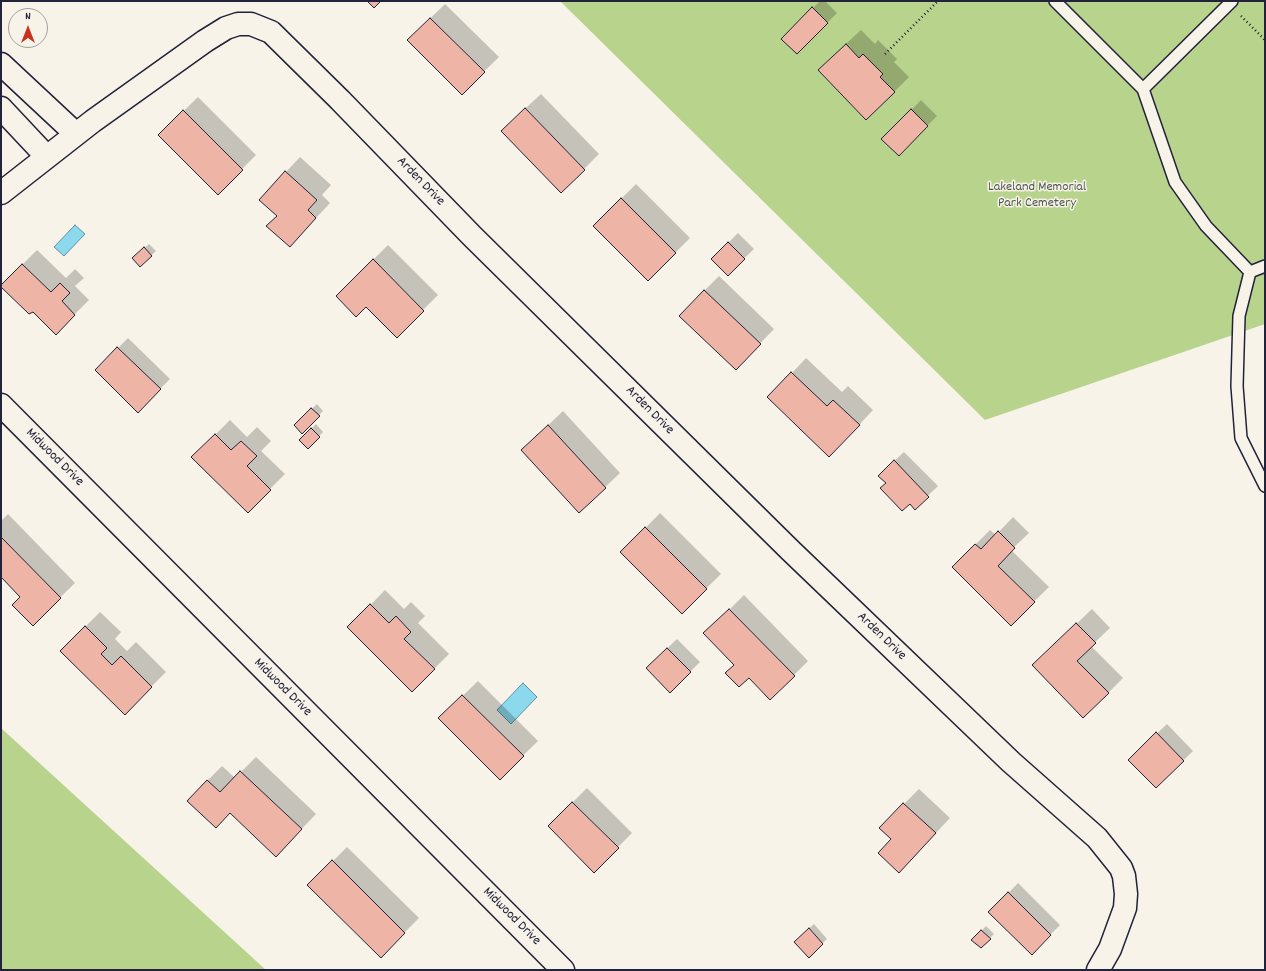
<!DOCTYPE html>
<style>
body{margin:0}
#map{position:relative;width:1266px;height:971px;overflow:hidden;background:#f7f3e8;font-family:Dekko,sans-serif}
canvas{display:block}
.frame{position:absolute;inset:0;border:2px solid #22223b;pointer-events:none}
.north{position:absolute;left:8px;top:8px;width:40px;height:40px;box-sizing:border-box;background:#f7f3e8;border:1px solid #a29fa3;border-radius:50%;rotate:0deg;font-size:11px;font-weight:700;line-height:16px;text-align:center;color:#22223b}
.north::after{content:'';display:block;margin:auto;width:14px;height:18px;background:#c8321e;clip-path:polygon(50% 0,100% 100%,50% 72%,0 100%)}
</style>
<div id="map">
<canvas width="1266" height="971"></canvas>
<div class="frame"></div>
<div class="north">N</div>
</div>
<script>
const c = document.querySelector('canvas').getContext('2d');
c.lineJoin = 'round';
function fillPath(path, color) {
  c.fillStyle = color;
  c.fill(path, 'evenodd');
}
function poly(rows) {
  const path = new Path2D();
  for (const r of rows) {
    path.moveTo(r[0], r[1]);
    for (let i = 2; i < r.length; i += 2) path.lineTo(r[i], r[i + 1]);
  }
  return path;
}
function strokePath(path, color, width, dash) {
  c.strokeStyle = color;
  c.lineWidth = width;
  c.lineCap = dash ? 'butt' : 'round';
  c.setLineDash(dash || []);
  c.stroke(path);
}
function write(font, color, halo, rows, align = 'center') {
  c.font = font + ' Dekko,sans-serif';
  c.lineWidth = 3;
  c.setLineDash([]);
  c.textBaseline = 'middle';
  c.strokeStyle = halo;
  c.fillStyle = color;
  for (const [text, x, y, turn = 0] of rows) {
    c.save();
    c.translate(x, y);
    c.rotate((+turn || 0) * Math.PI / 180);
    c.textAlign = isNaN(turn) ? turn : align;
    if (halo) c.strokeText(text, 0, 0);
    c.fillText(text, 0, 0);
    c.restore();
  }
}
fillPath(poly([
 [560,1,1265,1,1265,324,985,420],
 [1,728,266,970,1,970]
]), '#b8d48c');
const water = poly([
 [75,225,85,234,64,256,54,247,75,225],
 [523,683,537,697,511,724,497,710,523,683]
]);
fillPath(water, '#8cd8ec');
strokePath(water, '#628fa5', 1);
fillPath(poly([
 [820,1,825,1,837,13,797,53,782,39],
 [445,4,499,57,462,93,408,40],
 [861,30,875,44,878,40,897,59,894,62,909,77,894,92,834,55],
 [541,94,599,154,561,192,517,116],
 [198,97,256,155,218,193,159,135],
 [921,100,937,116,899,154,883,139],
 [300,157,331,185,322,195,330,203,304,231,278,216,286,172],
 [636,184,690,238,648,280,594,226],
 [738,233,754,249,728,274,712,259],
 [149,244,156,251,140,266,138,254],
 [388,245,438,295,397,336,366,305,337,296],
 [37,250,66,278,75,269,84,278,75,286,89,300,56,333,33,311,1,286],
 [719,276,774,329,750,354,704,291],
 [128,338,170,379,138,411,96,370],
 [806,358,842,392,848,386,873,410,844,441,792,373],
 [317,404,323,411,302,432,295,425],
 [563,411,620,473,579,512,522,450],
 [230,420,247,437,257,427,271,441,261,451,285,474,248,511,193,457],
 [316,424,323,432,308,447,301,440],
 [904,452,938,486,915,508,887,483,889,466],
 [660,513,721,574,682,612,622,552],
 [8,514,75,583,33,624,22,597,1,576,1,521],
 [1013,517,1029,533,1011,550,1049,587,1011,624,953,567,990,530,996,535],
 [385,590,404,609,411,602,425,616,418,623,449,654,412,691,349,627],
 [744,595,808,661,794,675,749,677,735,665,705,634],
 [1092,609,1110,628,1091,646,1123,678,1108,693,1048,651],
 [100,612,121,632,115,639,127,651,136,642,166,672,125,713,61,651],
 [677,639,700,662,670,692,647,668],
 [478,681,538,741,500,778,440,718],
 [1167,724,1193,751,1156,787,1139,750],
 [256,757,316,814,276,856,207,781,222,766,235,778],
 [587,788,632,833,594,871,549,826],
 [919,789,950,818,913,857,880,828],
 [347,847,419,918,381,956,309,885],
 [1018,883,1060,925,1032,953,990,912],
 [814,924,827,939,809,956,795,942],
 [986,926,994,934,981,947,973,940]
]), '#0003');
const building = poly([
 [367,1,381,1,374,8,367,1],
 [812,7,828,23,797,54,781,39,812,7],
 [430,18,485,72,462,95,407,40,430,18],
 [846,44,859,58,863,54,883,74,880,77,895,92,866,120,818,70,846,44],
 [525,108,585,170,561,193,501,131,525,108],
 [911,109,928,126,899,156,881,139,911,109],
 [183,110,243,170,218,195,158,135,183,110],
 [285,171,317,200,308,210,316,218,290,247,266,226,277,216,259,200,285,171],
 [621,198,676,253,648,281,593,226,621,198],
 [728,242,745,259,728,276,711,259,728,242],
 [144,247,152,256,140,267,132,258,144,247],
 [373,259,424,311,397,338,366,307,356,317,336,296,373,259],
 [22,264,51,292,60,283,70,293,62,301,75,315,56,335,33,312,29,314,1,287,1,285,22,264],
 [704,290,761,344,736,370,679,316,704,290],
 [117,347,161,389,138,413,95,370,117,347],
 [791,372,827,406,833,400,860,425,829,457,767,397,791,372],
 [311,408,320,416,302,434,294,425,311,408],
 [548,425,606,488,579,513,521,450,548,425],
 [311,428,320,437,308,449,299,440,311,428],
 [215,434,231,450,241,441,257,456,247,466,271,490,248,513,191,457,215,434],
 [894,460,929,497,915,510,910,504,902,511,880,488,886,483,878,476,894,460],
 [645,527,707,589,682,614,620,552,645,527],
 [998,531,1015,548,998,566,1035,602,1011,626,952,567,975,544,981,549,998,531],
 [1,537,61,598,33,626,12,605,20,597,1,577,1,537],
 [370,604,389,623,396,616,411,632,404,639,435,669,412,692,347,627,370,604],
 [729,609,795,676,770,700,749,678,739,687,725,673,734,665,703,633,729,609],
 [1076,623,1096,643,1077,661,1109,693,1083,718,1032,665,1076,623],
 [85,626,107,648,101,654,112,665,121,656,152,687,125,715,60,651,85,626],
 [667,648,691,672,670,693,646,668,667,648],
 [462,695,524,756,500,780,438,718,462,695],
 [1156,732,1184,761,1156,788,1128,760,1156,732],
 [240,771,302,829,276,857,230,813,216,828,187,801,207,780,220,792,240,771],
 [572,802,619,848,594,873,548,826,572,802],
 [903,803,936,833,899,873,878,853,891,839,879,828,903,803],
 [332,860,405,933,381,958,307,885,332,860],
 [1008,892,1051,935,1032,955,988,912,1008,892],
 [809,928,823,944,809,958,794,942,809,928],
 [981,930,991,939,981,948,971,940,981,930]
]);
fillPath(building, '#eeb5a6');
strokePath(building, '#22223b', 1);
const lane = poly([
 [1055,1,1143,89,1175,182,1206,226,1250,272],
 [1143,89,1232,1],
 [1250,272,1239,316,1237,386,1241,438,1265,486],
 [1250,272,1265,266]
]);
const street = poly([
 [1,64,76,134],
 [1,108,47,157],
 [1,193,93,121,205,41,226,28,238,24,251,24,271,32,340,100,472,236,790,550,1011,762,1097,838,1121,868,1124,876,1126,894,1125,908,1110,949,1098,970],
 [1,405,563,970]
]);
strokePath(lane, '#22223b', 14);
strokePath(street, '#22223b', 25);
strokePath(poly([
 [1241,16,1265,40],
 [885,54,938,1]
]), '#22223b', 2.5, [1, 3]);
strokePath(lane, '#f7f3e8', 11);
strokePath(street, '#f7f3e8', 22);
write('14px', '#22223b', '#f7f3e8', [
 ["Arden Drive",420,182,46],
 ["Arden Drive",649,411,45],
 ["Midwood Drive",54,458,45],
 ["Arden Drive",881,637,44],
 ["Midwood Drive",282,688,45],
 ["Midwood Drive",511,917,45]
]);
write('14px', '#4f5753', '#f7f3e8', [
 ["Lakeland Memorial",1037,188],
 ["Park Cemetery",1037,204]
]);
</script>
